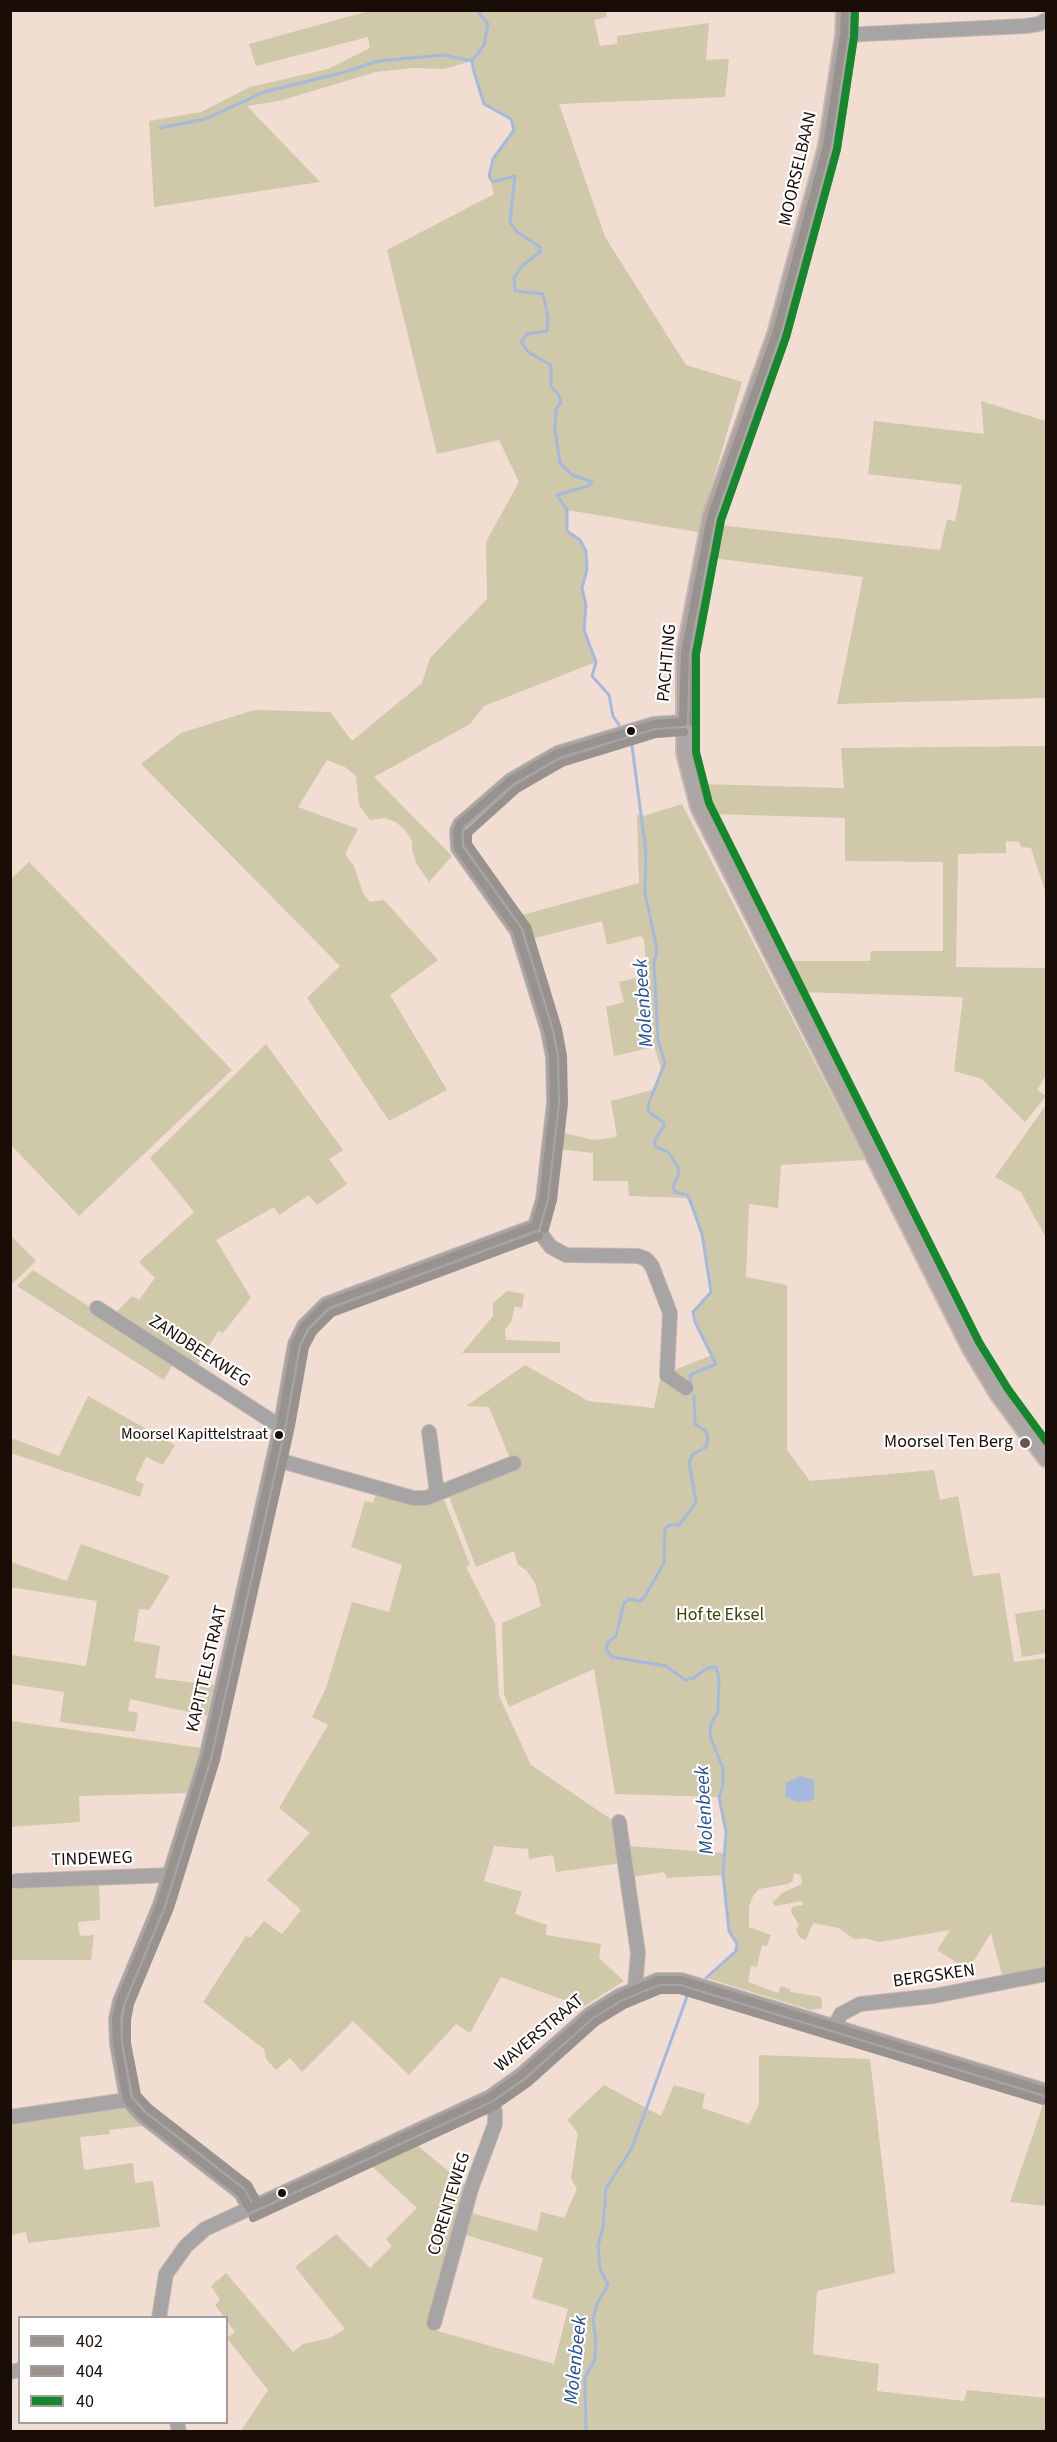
<!DOCTYPE html>
<style>
body{margin:0}
#map{position:relative;width:1057px;height:2442px;overflow:hidden;background:#f2ddd3;font-family:"Source Sans 3",sans-serif}
canvas{display:block}
.frame{position:absolute;inset:0;border:12px solid #1a0d07;pointer-events:none}
.legend{position:absolute;left:18px;top:2316px;width:210px;height:108px;box-sizing:border-box;background:#fff;border:2px solid #a39e9c;margin:0;padding:8px 10px;list-style:none;font-size:18px;color:#1a0d07}
.legend li{display:flex;align-items:center;gap:12px;height:30px}
.legend b{width:30px;border:2px solid #a39e9c}
</style>
<div id="map">
<canvas width="1057" height="2442"></canvas>
<div class="frame"></div>
<ul class="legend">
<li><b style="height:8px;background:#98928f"></b>402</li>
<li><b style="height:8px;background:#98928f"></b>404</li>
<li><b style="height:8px;background:#15882e"></b>40</li>
</ul>
</div>
<script>
const c = document.querySelector('canvas').getContext('2d');
c.lineJoin = 'round';
function fillPath(path, color) {
  c.fillStyle = color;
  c.fill(path, 'evenodd');
}
function poly(rows) {
  const path = new Path2D();
  for (const r of rows) {
    path.moveTo(r[0], r[1]);
    for (let i = 2; i < r.length; i += 2) path.lineTo(r[i], r[i + 1]);
  }
  return path;
}
function strokePath(path, color, width, dash) {
  c.strokeStyle = color;
  c.lineWidth = width;
  c.lineCap = dash ? 'butt' : 'round';
  c.setLineDash(dash || []);
  c.stroke(path);
}
function write(font, color, halo, rows, align = 'center') {
  c.font = font + ' "Source Sans 3",sans-serif';
  c.lineWidth = 4.5;
  c.setLineDash([]);
  c.textBaseline = 'middle';
  c.strokeStyle = halo;
  c.fillStyle = color;
  for (const [text, x, y, turn = 0] of rows) {
    c.save();
    c.translate(x, y);
    c.rotate((+turn || 0) * Math.PI / 180);
    c.textAlign = isNaN(turn) ? turn : align;
    if (halo) c.strokeText(text, 0, 0);
    c.fillText(text, 0, 0);
    c.restore();
  }
}
fillPath(poly([
 [369,11,606,11,607,17,594,20,600,46,617,44,617,36,709,23,706,60,729,59,725,97,559,104,605,237,686,365,742,382,698,532,567,510,567,531,580,540,586,551,587,569,582,588,586,605,584,630,596,662,484,706,470,724,374,777,452,856,429,882,416,863,412,849,412,841,405,830,396,822,385,818,370,820,359,805,356,776,345,767,327,760,298,807,358,829,345,854,354,866,363,893,370,902,384,900,438,960,390,995,447,1090,389,1121,307,998,340,966,141,764,181,733,254,710,330,712,352,741,422,683,430,658,487,599,486,542,519,482,499,440,437,454,387,250,494,194,489,176,493,159,511,135,513,123,510,119,484,104,472,61,444,69,414,68,376,72,279,101,247,106,320,182,154,207,149,121,201,112,250,87,328,69,370,48,368,37,256,66,249,44],
 [981,401,1046,421,1046,698,837,704,863,577,712,558,719,525,940,550,947,519,955,522,962,485,868,474,874,421,984,434],
 [1046,746,1046,894,1031,848,1021,847,1019,842,1006,841,1006,853,958,854,956,967,1046,968,1046,1075,1037,1090,1046,1096,1025,1122,982,1079,954,1071,963,997,799,992,786,961,870,961,871,951,943,951,943,862,845,861,845,818,714,814,701,784,844,788,841,748],
 [682,804,865,1160,781,1165,778,1208,749,1204,746,1277,787,1285,787,1450,810,1481,934,1470,940,1500,958,1496,973,1576,1000,1573,1014,1662,1046,1658,1046,1970,1003,1979,991,1933,968,1970,937,1950,950,1930,879,1942,864,1938,854,1939,839,1928,813,1923,806,1940,800,1938,796,1930,799,1925,791,1912,792,1907,803,1905,802,1901,776,1906,772,1903,782,1893,802,1884,801,1875,794,1873,793,1881,788,1884,759,1889,753,1896,749,1907,749,1927,771,1935,767,1946,762,1945,757,1967,751,1966,748,1982,778,1993,781,1986,790,1989,790,1992,821,1997,822,2008,811,2010,706,1978,736,1951,737,1944,729,1931,723,1875,667,1878,664,1872,631,1877,628,1846,725,1853,726,1832,719,1797,615,1794,594,1669,509,1707,504,1694,502,1623,541,1606,535,1583,526,1570,518,1565,514,1551,476,1567,448,1494,513,1466,489,1407,466,1406,525,1365,588,1401,654,1408,662,1369,672,1371,712,1355,695,1322,693,1312,711,1292,702,1234,687,1198,629,1196,628,1181,593,1181,593,1153,557,1149,559,1132,594,1140,617,1137,611,1101,652,1090,654,1087,661,1067,654,1047,614,1056,606,1007,624,1002,619,982,647,975,644,939,641,936,607,945,602,921,527,940,515,917,639,883,637,815,644,816],
 [29,862,232,1070,79,1216,11,1145,11,879],
 [266,1044,343,1150,329,1159,347,1184,317,1205,309,1195,279,1215,274,1207,216,1240,251,1298,223,1333,218,1331,196,1368,114,1315,132,1296,139,1300,155,1278,139,1262,194,1212,150,1158],
 [1046,1105,1046,1238,1021,1192,995,1177],
 [11,1236,36,1261,11,1285],
 [33,1270,174,1362,164,1380,17,1286],
 [507,1291,524,1294,522,1308,515,1306,511,1322,505,1329,506,1340,560,1342,560,1353,462,1353,493,1316,493,1303],
 [88,1396,175,1445,163,1465,146,1457,135,1480,144,1484,140,1497,11,1453,11,1438,59,1456],
 [377,1491,443,1497,470,1565,466,1567,495,1624,499,1696,531,1765,615,1822,622,1863,556,1872,553,1855,529,1859,528,1849,494,1846,484,1881,522,1892,515,1914,547,1925,546,1935,601,1944,599,1958,624,1981,583,2007,501,1977,470,2033,456,2024,409,2075,353,2021,302,2072,290,2058,276,2070,266,2059,264,2049,203,2002,246,1936,250,1938,264,1921,282,1934,301,1910,267,1880,310,1833,279,1808,328,1725,312,1717,326,1688,352,1602,389,1612,402,1565,351,1547,365,1501,373,1503],
 [81,1544,170,1576,149,1610,139,1609,134,1641,160,1646,155,1678,214,1685,207,1716,130,1699,128,1711,138,1713,135,1732,60,1722,64,1692,11,1684,11,1655,86,1666,97,1601,10,1587,11,1562,67,1581],
 [1046,1609,1046,1653,1022,1657,1015,1614],
 [11,1721,202,1748,190,1793,79,1796,80,1822,11,1827],
 [10,1871,11,1883,99,1878,100,1920,78,1922,80,1936,94,1935,91,1960,11,1960],
 [759,2055,870,2059,895,2273,817,2291,813,2354,879,2364,877,2391,964,2401,967,2390,1046,2398,1046,2431,241,2431,268,2390,227,2338,235,2332,215,2305,220,2300,211,2286,226,2273,293,2352,303,2344,330,2338,345,2329,295,2267,336,2234,370,2268,392,2246,386,2239,417,2208,366,2161,412,2141,469,2188,431,2326,434,2330,554,2364,568,2309,532,2298,543,2258,462,2234,468,2212,537,2231,541,2212,564,2218,577,2189,571,2178,578,2133,567,2120,604,2085,661,2116,674,2085,705,2094,702,2108,749,2124,759,2104],
 [1044,2102,1046,2102,1046,2206,1010,2202],
 [119,2105,143,2126,109,2130,110,2134,80,2137,84,2170,133,2163,135,2183,153,2181,160,2227,28,2243,26,2232,11,2235,10,2120]
]), '#cfc8a9');
fillPath(poly([
 [800,1776,814,1780,814,1798,810,1801,796,1802,785,1796,786,1783]
]), '#a5b8de');
strokePath(poly([
 [477,10,488,24,484,45,472,61,474,72,484,104,511,119,514,130,493,159,489,176,492,181,497,181,515,176,510,222,517,232,540,247,540,252,522,266,514,278,515,291,543,294,548,317,547,331,527,334,521,342,528,352,551,365,551,387,558,394,561,403,556,409,555,430,560,463,572,475,592,482,588,486,557,495,567,510,567,531,580,540,586,551,587,569,582,588,586,605,584,630,596,662,592,676,609,695,613,716,619,725],
 [160,128,205,119,264,92,345,72,378,61,443,55,472,61],
 [631,738,646,853,645,893,657,949,654,963,658,1040,665,1063,648,1105,649,1112,663,1122,664,1126,654,1141,656,1147,668,1152,678,1167,679,1173,673,1187,675,1192,687,1195,690,1200,702,1234,711,1292,693,1312,695,1322,716,1364,690,1375,691,1383],
 [694,1396,695,1424,706,1431,708,1438,706,1447,693,1454,689,1462,696,1503,679,1525,669,1525,665,1529,664,1563,644,1598,640,1601,629,1599,624,1603,616,1636,608,1642,606,1649,612,1657,666,1666,685,1680,694,1678,707,1668,716,1667,719,1677,718,1712,711,1724,710,1736,723,1768,723,1785,719,1797,726,1832,723,1875,729,1931,737,1944,736,1951,706,1978],
 [586,2432,585,2378,595,2359,596,2341,593,2319,597,2304,608,2285,600,2269,598,2246,603,2228,606,2188,632,2148,689,1991]
]), '#a5b8de', 3);
const minor = poly([
 [844,35,1025,26,1039,24,1046,20],
 [535,1226,543,1199,554,1103,553,1057,548,1031,517,931,458,848,457,831,460,824,511,780,558,753,654,724,683,722],
 [535,1226,551,1247,566,1255,638,1256,646,1259,652,1266,670,1313,667,1375,686,1388],
 [97,1308,273,1422,281,1424],
 [429,1432,437,1493],
 [274,1459,413,1498,426,1498,514,1463],
 [619,1822,638,1953,635,1988],
 [16,1881,170,1875],
 [835,2026,841,2014,860,2004,934,1996,1046,1974],
 [10,2117,127,2100],
 [249,2208,241,2193,142,2116,127,2100,117,2044,116,2019,120,2001,160,1905,206,1758,281,1424,295,1344,304,1326,326,1304,535,1226],
 [159,2318,166,2274,186,2246,205,2229,490,2097,521,2075,590,2014,619,1996,658,1980,681,1980,1046,2091],
 [434,2323,471,2189,495,2124,495,2112,490,2097],
 [10,2372,20,2370],
 [177,2422,179,2432]
]);
const major = poly([
 [845,10,844,35,827,146,776,334,711,517,685,653,685,753,699,807,970,1347,999,1395,1046,1458]
]);
strokePath(minor, '#c9b8b1', 16);
strokePath(major, '#c9b8b1', 20);
strokePath(minor, '#a7a4a5', 14);
strokePath(major, '#aea6a4', 16);
strokePath(poly([
 [683,722,685,653,711,517,776,334,827,146,844,35,845,10],
 [535,1226,543,1199,554,1103,553,1057,548,1031,517,931,458,848,457,831,460,824,511,780,558,753,654,724,683,722],
 [249,2208,241,2193,142,2116,127,2100,117,2044,116,2019,120,2001,160,1905,206,1758,281,1424,295,1344,304,1326,326,1304,535,1226],
 [249,2208,490,2097,521,2075,590,2014,619,1996,658,1980,681,1980,1046,2091]
]), '#98928f', 8);
strokePath(poly([
 [693,722,695,654,721,520,786,337,837,149,854,37,855,10],
 [545,1229,553,1200,564,1104,563,1056,558,1029,527,927,468,844,468,833,517,789,562,763,656,734,684,732],
 [258,2203,248,2185,149,2108,137,2095,127,2043,127,2020,130,2004,170,1908,216,1760,291,1426,305,1347,313,1332,332,1313,539,1236],
 [253,2218,495,2106,528,2083,596,2022,624,2005,660,1990,679,1990,1043,2101]
]), '#98928f', 8);
strokePath(poly([
 [855,10,854,37,837,149,786,337,721,520,696,654,696,752,709,803,979,1342,1008,1389,1046,1441]
]), '#15882e', 8);
for (const [x, y, r, color] of [
 [631,731,5,"#1a0d07"],
 [279,1435,5,"#1a0d07"],
 [1025,1443,6,"#66564e"],
 [282,2193,5,"#1a0d07"]
]) {
  const dot = new Path2D();
  dot.arc(x, y, r, 0, 2 * Math.PI);
  c.fillStyle = color;
  c.fill(dot);
  strokePath(dot, '#fff', 2);
}
write('16px', '#1a0d07', '#fff', [
 ["Moorsel Kapittelstraat",268,1435]
], 'right');
write('18px', '#1a0d07', '#fff', [
 ["MOORSELBAAN",799,169,-77],
 ["PACHTING",668,663,-85],
 ["ZANDBEEKWEG",199,1352,33],
 ["KAPITTELSTRAAT",208,1669,-77],
 ["TINDEWEG",92,1860,-2],
 ["BERGSKEN",934,1977,-8],
 ["WAVERSTRAAT",540,2034,-40],
 ["CORENTEWEG",450,2204,-73]
]);
write('18px', '#1a0d07', '#fff', [
 ["Moorsel Ten Berg",1013,1443]
], 'right');
write('18px', '#3e4008', '#fff', [
 ["Hof te Eksel",720,1616]
]);
write('italic 20px', '#265196', '#fff', [
 ["Molenbeek",645,1003,-94],
 ["Molenbeek",706,1810,-93],
 ["Molenbeek",577,2360,-84]
]);
</script>
